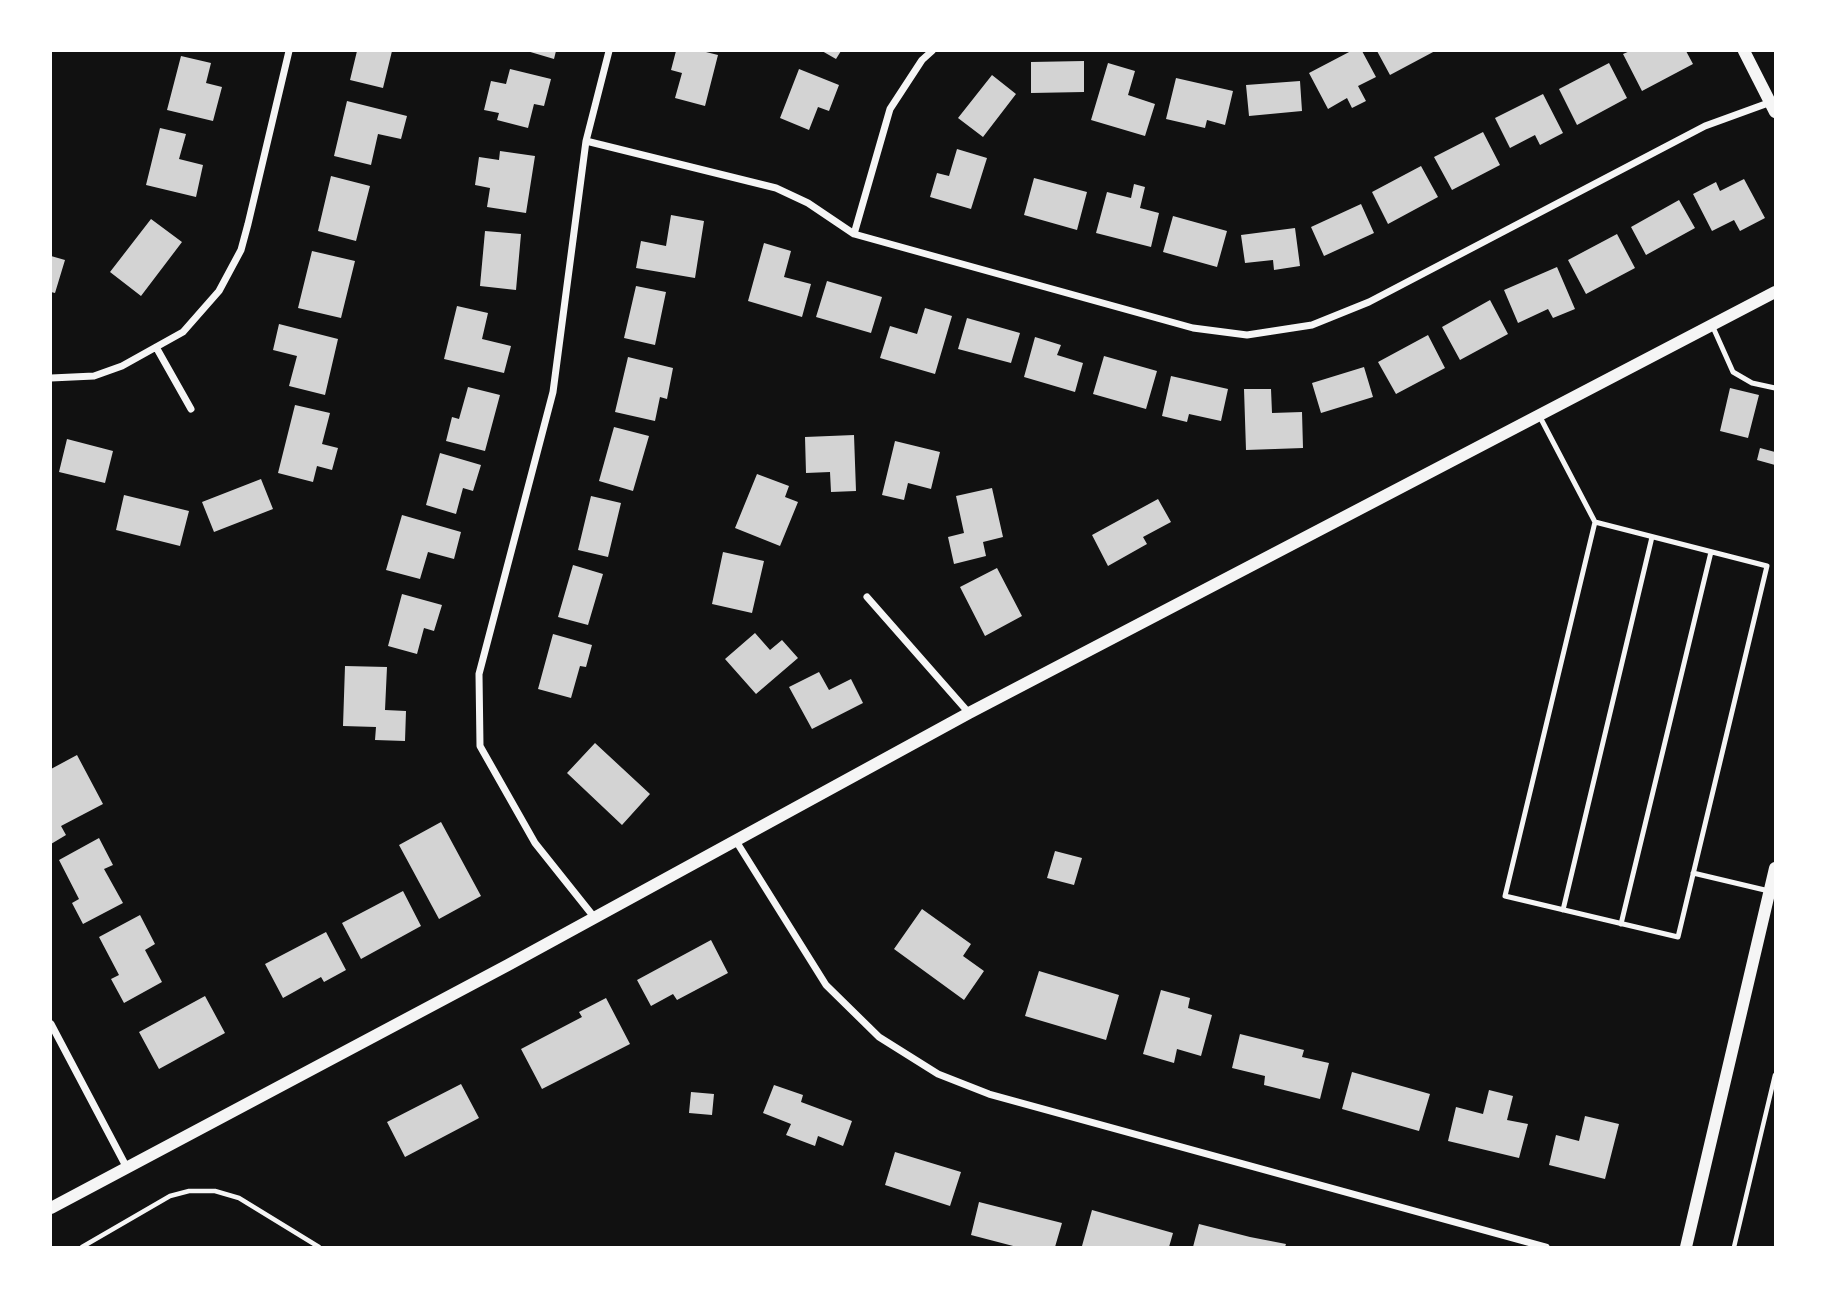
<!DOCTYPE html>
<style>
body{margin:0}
#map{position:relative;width:1826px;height:1298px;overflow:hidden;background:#111;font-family:Lato,sans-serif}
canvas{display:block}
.frame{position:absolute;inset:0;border:52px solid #fff;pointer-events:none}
</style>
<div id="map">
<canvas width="1826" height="1298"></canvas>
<div class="frame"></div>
</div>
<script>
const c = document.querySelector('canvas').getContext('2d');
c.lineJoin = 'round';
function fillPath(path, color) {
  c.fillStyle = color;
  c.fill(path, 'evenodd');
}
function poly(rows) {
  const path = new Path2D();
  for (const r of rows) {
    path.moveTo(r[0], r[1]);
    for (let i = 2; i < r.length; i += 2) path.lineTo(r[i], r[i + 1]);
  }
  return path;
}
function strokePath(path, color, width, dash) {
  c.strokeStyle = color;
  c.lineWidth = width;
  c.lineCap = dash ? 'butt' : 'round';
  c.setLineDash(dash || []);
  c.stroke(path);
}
fillPath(poly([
 [357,51,392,51,383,88,350,80],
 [527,51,556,51,554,59],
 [676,51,702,51,718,55,705,106,675,98,682,73,671,70],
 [822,51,841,51,836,59],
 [1351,51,1362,51,1376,77,1358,86,1366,101,1352,108,1347,98,1328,109,1309,73],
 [1377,51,1435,51,1390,75],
 [1630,51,1686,51,1693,64,1642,91,1623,54],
 [181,56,211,63,206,83,222,87,213,121,167,110],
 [1084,61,1084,92,1031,93,1031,62],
 [1108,63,1135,71,1128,95,1155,104,1145,136,1091,120],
 [1609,63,1627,98,1577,125,1559,89],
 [510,69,551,79,544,106,534,104,528,128,497,120,499,113,484,110,491,81,506,84],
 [799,69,839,85,829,111,818,107,809,130,780,118],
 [992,75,1016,94,983,137,958,118],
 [1176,78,1233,91,1225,125,1207,120,1205,128,1166,119],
 [1300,81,1302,111,1249,116,1246,85],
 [1543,94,1563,133,1540,145,1535,135,1510,148,1495,118],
 [347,101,407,116,401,139,378,134,371,165,334,156],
 [160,128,186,134,179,159,203,165,196,197,146,185],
 [1483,132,1500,165,1452,190,1434,157],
 [957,149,987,158,971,209,930,197,937,173,949,176],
 [500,151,535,156,526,213,487,207,490,188,475,185,479,157,499,160],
 [1421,166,1438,197,1388,224,1372,192],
 [331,176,370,186,356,241,318,231],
 [1034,178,1087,192,1077,230,1024,215],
 [1744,179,1765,218,1740,231,1734,220,1712,231,1693,194,1716,182,1720,191],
 [1134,184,1145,187,1140,208,1159,213,1151,247,1096,233,1107,192,1131,198],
 [1679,200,1695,228,1646,255,1631,227],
 [1361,204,1374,233,1324,256,1311,227],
 [671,215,704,221,695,278,636,268,641,241,666,246],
 [1173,216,1227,231,1217,267,1163,252],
 [151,219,182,242,141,296,110,272],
 [1295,228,1300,266,1274,270,1273,260,1245,263,1241,235],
 [485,231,521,234,516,290,480,286],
 [1617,234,1635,268,1586,294,1568,260],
 [764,243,791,251,784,277,811,284,802,317,748,301],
 [312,251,355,261,341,318,298,308],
 [51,256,65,260,55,293,51,292],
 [1557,267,1575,309,1553,318,1548,309,1518,323,1504,290],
 [827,281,882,297,871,333,816,317],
 [636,286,666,292,655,345,624,338],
 [1490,300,1508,334,1460,360,1442,327],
 [457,306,488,313,482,339,511,346,504,373,444,359],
 [925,308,952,316,935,374,880,358,890,326,917,334],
 [967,318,1020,333,1011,363,958,349],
 [279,324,338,339,325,395,289,386,297,356,273,350],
 [1428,335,1445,368,1396,394,1378,362],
 [1035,337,1061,345,1057,355,1083,363,1075,392,1024,377],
 [1104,356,1157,371,1146,409,1093,394],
 [628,357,673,368,667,399,660,397,655,421,615,412],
 [1364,367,1373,397,1321,413,1312,383],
 [1171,376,1228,389,1221,421,1189,414,1187,422,1162,416],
 [468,387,500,395,485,451,446,441,452,417,459,419],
 [1730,388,1759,395,1748,438,1720,431],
 [1244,389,1271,389,1272,413,1302,412,1303,448,1246,450],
 [295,405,330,413,322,444,338,448,332,470,317,466,313,482,278,473],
 [614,427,649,436,633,491,599,481],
 [854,435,856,491,831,492,830,472,806,473,805,437],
 [67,439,113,451,105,483,59,472],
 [895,441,940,452,931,489,908,483,904,500,882,495],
 [1760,448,1775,452,1775,465,1757,460],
 [440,453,481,465,473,491,463,488,456,514,426,505],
 [757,474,789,486,785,497,798,502,780,546,735,528],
 [261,479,273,509,214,532,202,502],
 [992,488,1003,537,983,542,986,556,954,564,948,537,964,533,956,496],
 [124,495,189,511,180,546,116,530],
 [591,496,621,503,608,557,578,550],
 [1158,499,1171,522,1143,537,1147,544,1108,566,1092,535],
 [402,515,461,532,454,559,428,552,420,579,386,570],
 [723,552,764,561,752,613,712,604],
 [573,565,603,574,588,625,558,617],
 [997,568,1022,616,985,636,960,587],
 [402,594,442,605,434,631,424,628,417,654,388,646],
 [755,633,770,650,782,640,798,658,756,694,725,659],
 [553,634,592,645,586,667,580,666,571,698,538,689],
 [345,666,387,667,385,710,406,711,405,741,375,740,376,727,343,726],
 [819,672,829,690,851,679,863,703,812,729,789,687],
 [595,743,650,794,622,825,567,773],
 [77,755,103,804,61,826,66,835,51,844,51,769],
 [441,822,481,896,439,919,399,845],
 [99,838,113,865,104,869,123,903,83,924,72,903,79,899,59,860],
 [1055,851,1082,858,1074,885,1047,878],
 [403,891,421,926,361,959,342,923],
 [922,909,971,944,963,956,984,971,964,1000,894,949],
 [140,915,155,944,145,950,162,982,124,1003,111,979,119,975,99,937],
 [326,932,346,970,324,982,321,977,283,998,265,964],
 [711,940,728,973,677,1000,673,994,651,1006,637,980],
 [1039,971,1119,995,1106,1040,1025,1016],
 [1161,990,1190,998,1188,1008,1212,1015,1201,1056,1177,1049,1174,1063,1143,1054],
 [205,996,225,1033,159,1069,139,1032],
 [606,998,630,1044,542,1089,521,1049,582,1017,579,1012],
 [1240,1034,1304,1050,1302,1057,1329,1063,1320,1099,1264,1085,1265,1076,1232,1068],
 [1352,1072,1430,1094,1419,1131,1342,1109],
 [461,1084,479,1118,405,1157,387,1122],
 [774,1085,803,1095,801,1102,852,1121,843,1146,818,1136,815,1146,786,1135,791,1124,763,1113],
 [1489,1090,1513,1096,1507,1120,1528,1124,1519,1158,1448,1141,1456,1107,1483,1114],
 [691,1092,714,1094,712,1115,689,1113],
 [1585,1116,1619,1124,1605,1179,1549,1165,1556,1135,1579,1141],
 [895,1152,961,1172,950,1206,885,1185],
 [979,1202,1062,1223,1055,1247,1017,1247,971,1235],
 [1092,1210,1173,1233,1169,1247,1082,1246],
 [1199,1224,1250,1237,1286,1244,1285,1247,1193,1247]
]), '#d3d3d3');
strokePath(poly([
 [82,1247,170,1196,189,1191,215,1191,239,1198,319,1247],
 [1734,1247,1775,1075]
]), '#f5f5f5', 4.5);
strokePath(poly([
 [1712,325,1733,372,1752,383,1775,388],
 [1540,417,1595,522,1505,896,1678,937,1767,566,1595,522],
 [1693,873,1769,891],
 [1563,910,1652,537],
 [1621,924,1711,552]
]), '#f5f5f5', 5);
strokePath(poly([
 [586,141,776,188,808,203,854,234,1193,328,1247,335,1312,325,1369,302,1705,126,1771,102],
 [854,234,890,109,922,60,932,51],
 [156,347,191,409],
 [51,378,94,376,122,366,183,332,219,291,241,250,248,224,289,51],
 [867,597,969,713],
 [736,841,826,985,879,1037,938,1074,989,1094,1546,1247],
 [594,917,535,843,480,746,479,674,553,392,586,141,609,51],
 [51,1024,127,1168]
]), '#f5f5f5', 7);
strokePath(poly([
 [1744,51,1775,112],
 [51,1208,508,965,969,713,1775,292],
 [1686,1247,1775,868]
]), '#f5f5f5', 12);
</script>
